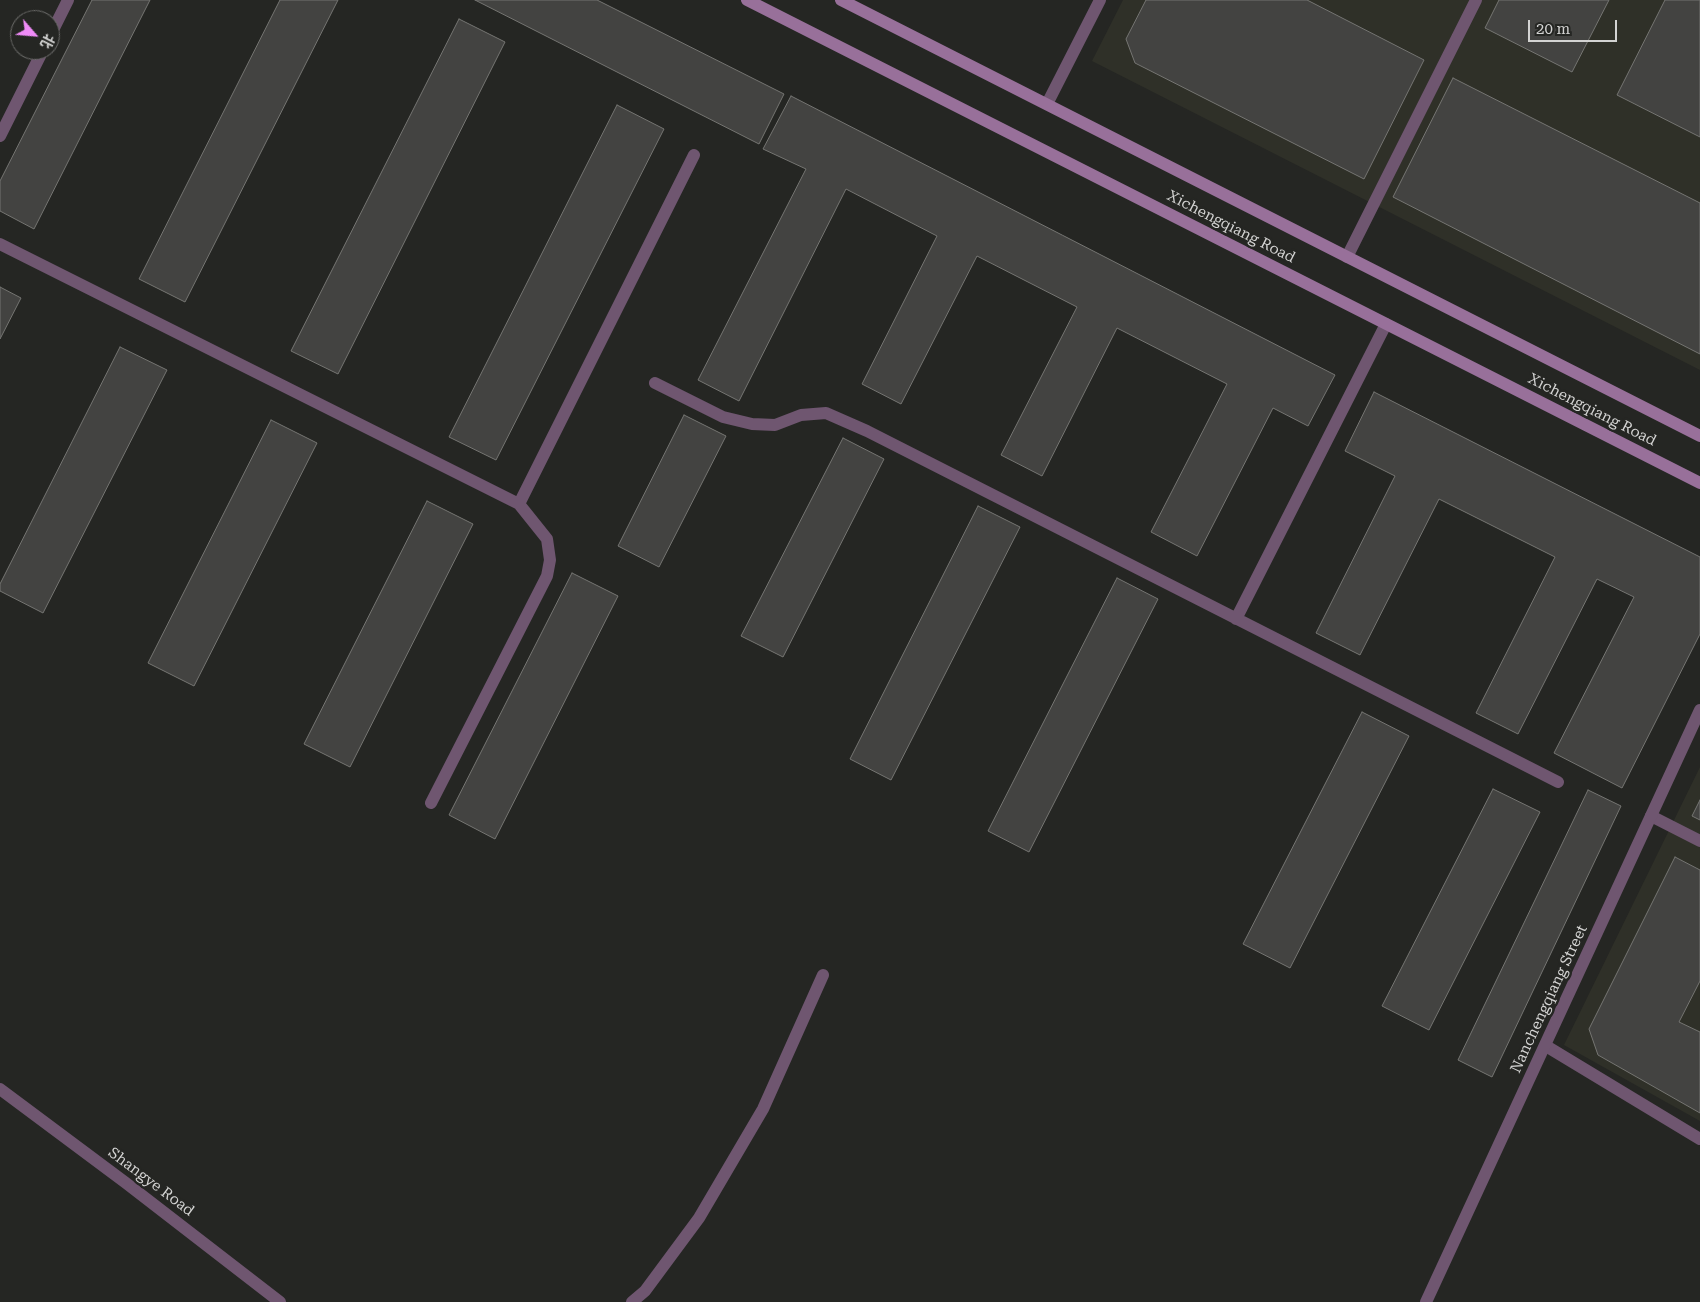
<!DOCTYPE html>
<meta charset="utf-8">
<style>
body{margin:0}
#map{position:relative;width:1700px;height:1302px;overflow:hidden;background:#252623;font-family:"Roboto Serif","Noto Sans SC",serif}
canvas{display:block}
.north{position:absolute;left:10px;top:10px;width:50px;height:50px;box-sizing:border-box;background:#252623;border:1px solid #6b6b69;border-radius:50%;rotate:117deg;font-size:14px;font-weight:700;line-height:20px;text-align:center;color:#d3d3d2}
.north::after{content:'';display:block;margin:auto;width:18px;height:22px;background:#ef8bf7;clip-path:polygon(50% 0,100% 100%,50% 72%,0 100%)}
.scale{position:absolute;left:1528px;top:20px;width:89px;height:22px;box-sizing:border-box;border:2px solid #d3d3d2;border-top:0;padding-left:6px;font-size:15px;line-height:18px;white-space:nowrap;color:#d3d3d2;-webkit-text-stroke:4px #252623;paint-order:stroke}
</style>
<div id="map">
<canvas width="1700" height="1302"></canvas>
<div class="north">北</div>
<div class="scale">20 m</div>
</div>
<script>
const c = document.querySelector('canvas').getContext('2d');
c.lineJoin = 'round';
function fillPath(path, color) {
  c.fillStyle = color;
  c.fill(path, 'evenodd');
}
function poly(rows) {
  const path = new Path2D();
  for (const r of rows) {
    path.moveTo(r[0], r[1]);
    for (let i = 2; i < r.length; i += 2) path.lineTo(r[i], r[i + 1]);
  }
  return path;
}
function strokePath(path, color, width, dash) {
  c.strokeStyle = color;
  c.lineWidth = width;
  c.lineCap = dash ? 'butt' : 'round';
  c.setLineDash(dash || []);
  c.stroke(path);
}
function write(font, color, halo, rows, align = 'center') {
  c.font = font + ' "Roboto Serif",serif';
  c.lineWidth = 5;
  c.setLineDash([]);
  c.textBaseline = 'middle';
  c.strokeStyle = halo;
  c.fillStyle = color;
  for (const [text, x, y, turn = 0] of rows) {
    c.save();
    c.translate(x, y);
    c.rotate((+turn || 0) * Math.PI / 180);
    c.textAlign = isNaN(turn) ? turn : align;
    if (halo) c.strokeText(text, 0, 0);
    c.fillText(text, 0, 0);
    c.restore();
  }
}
fillPath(poly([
 [1123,0,1700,0,1700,370,1092,61],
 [1700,767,1700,1121,1564,1045]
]), '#2f3028');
const building = poly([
 [92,0,150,0,34,229,0,211,0,181,92,0],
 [280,0,338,0,185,302,139,279,280,0],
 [475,0,597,0,784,94,759,144,475,0],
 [1146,0,1307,0,1424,60,1364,179,1135,63,1126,39,1146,0],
 [1499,0,1609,0,1572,72,1485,28,1499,0],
 [1665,0,1700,0,1700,137,1617,95,1665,0],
 [459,19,505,42,338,374,291,351,459,19],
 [1453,78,1700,203,1700,354,1393,197,1453,78],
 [791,96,1335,375,1308,426,1273,408,1197,556,1151,532,1227,384,1117,328,1042,476,1001,455,1077,307,977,256,901,404,862,384,937,236,846,189,739,401,698,380,806,169,763,149,791,96],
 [617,105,664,129,496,460,449,437,617,105],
 [0,287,21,298,0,339,0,287],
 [120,347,167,370,43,613,0,591,0,584,120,347],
 [1374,392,1700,557,1700,634,1622,788,1554,753,1634,597,1597,579,1518,734,1476,713,1555,557,1439,499,1360,655,1316,633,1395,476,1345,451,1374,392],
 [684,415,726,436,659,567,618,546,684,415],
 [271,420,317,443,194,686,148,663,271,420],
 [843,438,884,459,783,657,741,636,843,438],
 [427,501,473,524,350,767,304,744,427,501],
 [978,506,1020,527,891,780,850,759,978,506],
 [572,573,618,596,495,839,449,815,572,573],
 [1117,578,1158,599,1029,852,988,831,1117,578],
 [1362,712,1409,736,1290,968,1243,944,1362,712],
 [1493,789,1540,812,1429,1030,1382,1006,1493,789],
 [1588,790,1621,806,1492,1077,1458,1060,1588,790],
 [1700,800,1700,820,1692,816,1700,800],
 [1675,857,1700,870,1700,981,1679,1022,1700,1032,1700,1113,1598,1055,1589,1029,1675,857]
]);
fillPath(building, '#434341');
strokePath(building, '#757572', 1);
strokePath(poly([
 [50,36,68,0],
 [0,136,43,50],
 [0,244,519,504,694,155],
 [1347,257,1476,0],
 [655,383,723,417,752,424,775,425,801,415,826,413,867,431,1558,782],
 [1236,619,1386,324],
 [431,803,547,576,550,560,547,539,519,504],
 [1651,816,1700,841]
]), '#6f5670', 12);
strokePath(poly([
 [1047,104,1100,0],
 [1546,1046,1700,1139],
 [632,1302,645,1291,699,1218,763,1109,823,975]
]), '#6f5670', 12);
strokePath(poly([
 [0,1089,126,1183,280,1302],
 [1426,1302,1700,710]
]), '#6f5670', 12);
strokePath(poly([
 [747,0,1700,483],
 [841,0,1700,436]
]), '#98709a', 12);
write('15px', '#d3d3d2', '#252623', [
 ["Xichengqiang Road",1231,227,27],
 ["Xichengqiang Road",1592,410,27],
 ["Nanchengqiang Street",1549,999,-65],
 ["Shangye Road",151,1182,37]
]);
</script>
